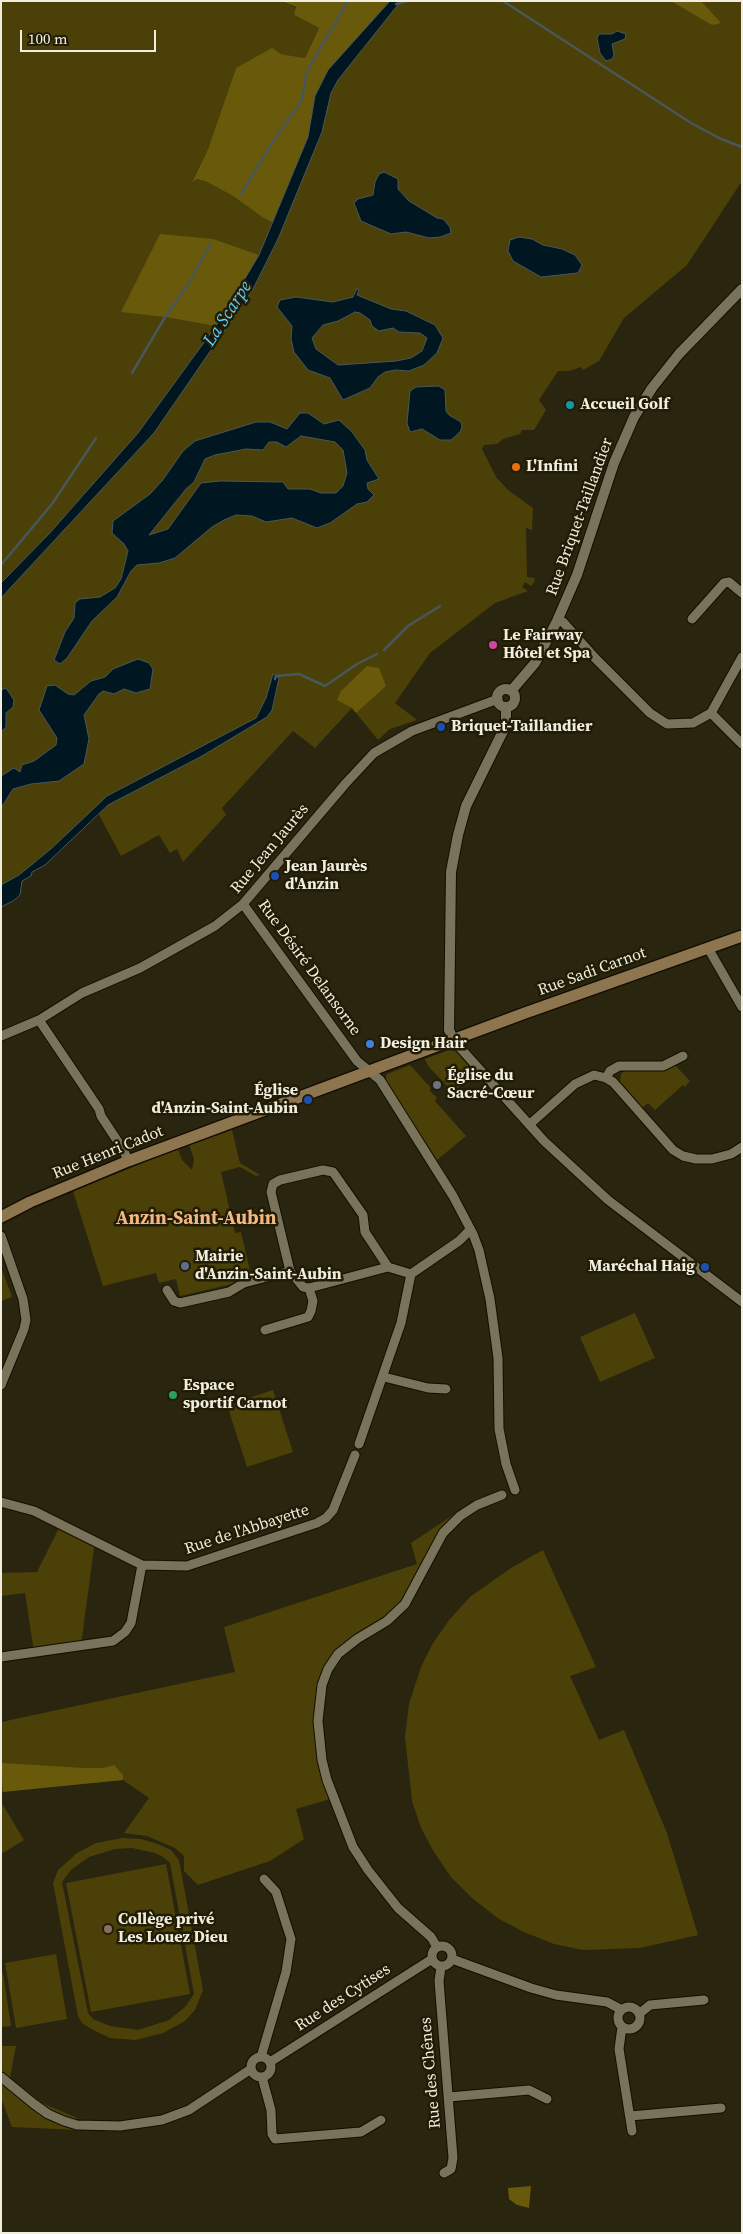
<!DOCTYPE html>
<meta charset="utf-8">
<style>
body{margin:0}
#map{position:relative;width:743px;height:2234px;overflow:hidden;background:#2a250e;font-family:"Source Serif 4",serif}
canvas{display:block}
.frame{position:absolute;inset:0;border:2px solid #f1eee0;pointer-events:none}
.scale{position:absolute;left:20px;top:30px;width:136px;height:22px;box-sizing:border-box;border:2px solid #f1eee0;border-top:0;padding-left:6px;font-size:15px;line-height:18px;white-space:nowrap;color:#f1eee0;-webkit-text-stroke:4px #211c05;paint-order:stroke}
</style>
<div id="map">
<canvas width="743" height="2234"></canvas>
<div class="frame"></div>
<div class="scale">100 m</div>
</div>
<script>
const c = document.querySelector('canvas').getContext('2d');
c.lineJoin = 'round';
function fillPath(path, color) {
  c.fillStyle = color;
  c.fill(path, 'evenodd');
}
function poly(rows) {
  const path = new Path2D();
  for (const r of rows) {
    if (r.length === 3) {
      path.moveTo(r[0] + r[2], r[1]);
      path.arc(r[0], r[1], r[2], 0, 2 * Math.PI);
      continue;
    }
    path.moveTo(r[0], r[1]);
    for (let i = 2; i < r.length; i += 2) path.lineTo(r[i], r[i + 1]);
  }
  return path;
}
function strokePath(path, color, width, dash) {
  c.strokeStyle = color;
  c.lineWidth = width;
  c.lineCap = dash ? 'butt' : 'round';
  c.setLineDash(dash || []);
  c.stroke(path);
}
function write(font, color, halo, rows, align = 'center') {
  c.font = font + ' "Source Serif 4",serif';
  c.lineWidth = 5;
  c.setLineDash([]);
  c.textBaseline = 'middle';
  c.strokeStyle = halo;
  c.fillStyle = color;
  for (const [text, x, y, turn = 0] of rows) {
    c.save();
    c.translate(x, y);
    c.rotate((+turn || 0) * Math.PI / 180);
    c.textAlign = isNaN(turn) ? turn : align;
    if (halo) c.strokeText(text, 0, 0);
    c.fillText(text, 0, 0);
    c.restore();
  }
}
fillPath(poly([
 [1,1,281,1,296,8,294,15,319,28,305,58,281,54,255,59,236,68,208,149,192,181,197,179,205,181,233,196,262,217,318,101,395,1,742,1,742,181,687,265,624,318,599,361,583,370,581,367,569,371,558,371,539,400,546,410,534,430,522,430,520,434,503,439,497,444,484,445,482,449,496,477,508,490,533,508,532,530,526,528,527,577,535,578,534,582,531,586,525,582,522,587,528,591,495,603,430,653,395,703,417,720,390,729,378,740,352,708,315,748,293,731,222,808,226,815,183,862,177,849,170,853,159,835,121,856,97,811,1,896],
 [449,1050,456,1051,475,1074,449,1096,452,1091,428,1066,425,1059],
 [410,1065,430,1087,430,1091,437,1098,435,1101,466,1136,437,1160,385,1080,387,1074],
 [675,1065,690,1081,685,1087,683,1085,655,1110,648,1103,642,1108,620,1082,621,1074,627,1069,660,1070],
 [232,1130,240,1163,260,1175,256,1176,240,1167,221,1172,235,1233,241,1232,251,1275,232,1284,180,1296,176,1279,159,1283,156,1273,103,1286,73,1191,178,1149,182,1160,192,1170,194,1159,189,1145],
 [1,1267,12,1297,1,1301],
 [635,1313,655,1358,600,1382,580,1337],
 [273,1390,293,1452,247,1467,227,1405],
 [456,1513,460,1516,443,1533,405,1604,357,1639,328,1669,318,1721,334,1798,296,1809,304,1839,270,1861,198,1885,184,1871,184,1856,175,1848,147,1836,124,1833,149,1798,123,1780,1,1791,1,1722,235,1672,224,1627,417,1564,411,1543],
 [61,1524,97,1543,94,1548,81,1645,34,1652,25,1593,1,1596,1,1573,37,1572],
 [543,1550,596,1667,570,1676,599,1740,624,1730,667,1833,698,1935,640,1948,583,1950,554,1944,524,1932,499,1919,472,1898,451,1877,434,1852,421,1828,412,1801,405,1737,409,1704,421,1667,433,1643,450,1619,470,1597,511,1568],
 [1,1802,24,1840,3,1853,1,1851],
 [122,1838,141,1839,158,1844,171,1850,179,1860,203,1990,195,2010,185,2021,163,2033,136,2040,110,2038,91,2029,82,2023,78,2016,53,1883,58,1870,77,1853,96,1843],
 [132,1848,155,1853,163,1857,170,1863,194,1994,185,2007,169,2020,138,2030,110,2026,93,2019,88,2013,62,1882,71,1870,89,1857,115,1849],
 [166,1864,190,1994,91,2012,66,1883],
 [56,1954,67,2019,16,2028,5,1963],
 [1,1973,3,1973,11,2026,1,2027],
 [1,2046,16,2046,10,2078,42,2103,77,2118,78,2130,12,2127,1,2098]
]), '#4b4008');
fillPath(poly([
 [281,1,395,1,348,52,315,126,278,225,262,217,233,196,205,181,197,179,192,182,208,149,236,68,272,48,281,54,305,58,319,28,294,15,296,7],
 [671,1,701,1,721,23,712,25],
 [160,234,213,239,259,255,246,277,236,290,216,326,166,317,121,312],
 [367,666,379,668,386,686,356,713,352,708,337,700,341,691],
 [1,1763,84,1768,103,1768,114,1765,123,1775,123,1780,3,1792],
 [531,2186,529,2208,517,2205,509,2199,508,2188]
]), '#695a0b');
const water = poly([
 [390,1,401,1,338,80,331,93,322,132,278,239,253,289,154,433,1,598,1,583,48,535,138,433,216,326,236,290,246,277,259,255,308,137,315,96,328,70,390,1],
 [617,31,626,34,625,39,612,44,614,55,612,59,606,61,600,53,597,38,599,34,612,34,617,31],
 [384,172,398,179,398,189,409,201,437,218,443,219,450,227,451,233,440,237,429,238,406,232,391,234,361,221,354,203,358,199,373,195,375,182,379,174,384,172],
 [519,237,532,239,543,245,562,249,575,255,582,265,578,273,541,277,513,261,508,251,510,240,519,237],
 [357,289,359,290,357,295,391,309,406,311,435,325,443,338,437,353,424,365,409,371,396,370,385,372,378,377,370,388,343,400,330,378,308,370,294,352,291,339,292,326,277,307,280,300,296,297,333,302,353,297,357,289],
 [355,312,360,313,370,320,372,326,379,331,393,328,399,332,420,333,427,338,422,351,411,358,396,361,338,365,316,349,312,338,323,325,338,321,355,312],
 [439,386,445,390,446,411,449,415,461,422,462,427,460,432,451,440,440,440,422,429,410,432,407,423,410,391,416,387,439,386],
 [300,413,308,413,324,424,339,420,352,432,365,450,367,460,379,479,367,483,368,489,374,495,367,502,357,504,330,523,317,528,292,518,266,522,252,516,236,515,224,520,212,527,175,558,159,563,137,565,131,571,117,597,92,621,67,658,60,664,54,660,65,632,74,618,75,603,80,599,100,597,115,588,121,579,128,551,124,544,112,533,113,521,150,494,162,481,183,451,195,441,256,422,270,422,287,429,300,413],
 [301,436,335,442,343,450,347,473,343,486,336,493,321,493,310,489,288,489,283,482,220,481,201,483,168,529,149,535,186,489,194,482,205,459,215,455,246,449,263,450,269,442,277,442,286,447,301,436],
 [138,659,149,663,153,669,150,689,136,693,124,689,114,694,103,691,99,694,84,715,89,739,84,764,59,781,31,784,13,789,1,808,1,776,14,768,20,772,22,765,34,761,56,745,57,738,39,710,47,686,55,685,68,694,74,695,91,681,105,677,113,669,138,659],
 [273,674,279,678,272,710,267,717,202,756,108,805,45,865,32,872,31,876,22,881,20,895,13,901,1,907,1,885,19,875,52,848,107,796,256,718,266,698,273,674],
 [6,688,14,700,13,707,6,713,6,727,1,732,1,690,6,688]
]);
fillPath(water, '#001620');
strokePath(water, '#48575a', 1);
strokePath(poly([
 [503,1,691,123,721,139,742,147],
 [396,4,407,1],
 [241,194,272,143,302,100,307,71,348,1],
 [132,373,165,317,187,286,211,243],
 [1,565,52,504,96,438],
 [384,650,408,626,440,606],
 [275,679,276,676,299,674,325,686,357,664,377,654]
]), '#48575a', 2.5);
const minor = poly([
 [692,619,724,583,729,582,742,593],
 [557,621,563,622,595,658,650,713,667,724,693,723,711,713,742,657],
 [711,713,742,744],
 [243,904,357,1061,380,1080,453,1196,473,1234,479,1250,490,1299,498,1358,499,1429,506,1464,515,1490],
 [708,948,742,1007],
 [39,1020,99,1109,101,1116,124,1151,128,1161],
 [1,1036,39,1020,82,993,140,968,215,926,243,904,346,783,374,753,412,731,498,699],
 [454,1041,544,1141,608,1200,742,1302],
 [606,1078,610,1071,619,1066,663,1066,683,1056],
 [530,1124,575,1084,594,1075,606,1078,613,1082,673,1150,683,1156,696,1159,712,1159,731,1154,742,1147],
 [1,1236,23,1299,26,1320,24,1329,1,1385],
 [290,1271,271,1192,273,1184,280,1180,323,1170,333,1172,363,1215,365,1232,388,1267],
 [167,1290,174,1301,180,1303,229,1292,244,1283,290,1271,303,1287,309,1288,388,1267,411,1274],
 [265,1330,308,1317,311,1311,313,1301,309,1288],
 [384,1377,428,1388,446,1389],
 [359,1444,401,1323,411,1274,459,1241,470,1230],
 [1,1502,34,1511,142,1565,187,1566,317,1523,326,1518,333,1510,355,1455],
 [1,1657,113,1641,125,1632,131,1623,142,1565],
 [442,1956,10],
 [437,1947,431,1937,398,1908,368,1870,353,1847,327,1780,322,1760,318,1721,322,1685,328,1669,338,1654,357,1639,387,1621,405,1604,443,1533,460,1516,477,1505,502,1495],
 [452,1959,531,1988,556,1995,607,2002,622,2010],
 [441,1967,439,1981,453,2158,451,2169,444,2173],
 [629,2018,11],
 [639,2014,650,2005,704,2000],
 [622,2027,619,2049,632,2131],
 [261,2067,10],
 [261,2057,286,1972,291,1939,276,1892,264,1879],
 [270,2062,432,1959],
 [1,2077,34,2104,48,2114,64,2121,77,2125,120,2126,162,2120,189,2110,251,2069],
 [262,2077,271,2110,272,2134,275,2139,361,2132,381,2120],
 [449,2097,529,2090,547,2099],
 [630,2116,721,2108]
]);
const tertiary = poly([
 [506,698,9],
 [511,691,535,663,557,621,577,575,614,463,634,417,652,388,679,354,742,289],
 [454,1041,449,1030,451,872,458,835,466,806,506,725,506,707]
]);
const secondary = poly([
 [1,1217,30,1202,128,1161,525,1013,742,936]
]);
strokePath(minor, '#130e00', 11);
strokePath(tertiary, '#130e00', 12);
strokePath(secondary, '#130e00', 14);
strokePath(minor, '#78735a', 9);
strokePath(tertiary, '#78735a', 10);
strokePath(secondary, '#8d7550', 11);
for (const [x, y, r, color] of [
 [570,405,5,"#0f9aa8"],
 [516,467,5,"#e8710a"],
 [493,645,5,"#d1479c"],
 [441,727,5,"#1a4fb4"],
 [275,876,5,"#1a4fb4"],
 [370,1044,5,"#3f7fe0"],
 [437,1085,5,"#6b7280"],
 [308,1100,5,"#1a4fb4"],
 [185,1266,5,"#5c6f8a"],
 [705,1267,5,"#1a4fb4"],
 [173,1395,5,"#2e9e5b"],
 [108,1929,5,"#8d6e63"]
]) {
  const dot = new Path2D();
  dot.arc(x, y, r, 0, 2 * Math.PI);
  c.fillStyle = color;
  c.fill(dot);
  strokePath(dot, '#211c05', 2);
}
write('bold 16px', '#f1eee0', '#211c05', [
 ["Accueil Golf",580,405],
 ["L'Infini",526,467],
 ["Le Fairway",503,636],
 ["Hôtel et Spa",503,654],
 ["Briquet-Taillandier",451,727],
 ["Jean Jaurès",285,867],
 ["d'Anzin",285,885],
 ["Design Hair",380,1044],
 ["Église du",447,1076],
 ["Sacré-Cœur",447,1094],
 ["Église",298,1091,"right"],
 ["d'Anzin-Saint-Aubin",298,1109,"right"],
 ["Mairie",195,1257],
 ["d'Anzin-Saint-Aubin",195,1275],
 ["Maréchal Haig",695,1267,"right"],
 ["Espace",183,1386],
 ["sportif Carnot",183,1404],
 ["Collège privé",118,1920],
 ["Les Louez Dieu",118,1938]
], 'left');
write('16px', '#f1eee0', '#211c05', [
 ["Rue Briquet-Taillandier",580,517,-70],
 ["Rue Jean Jaurès",270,849,-50],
 ["Rue Désiré Delansorne",309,968,54],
 ["Rue Sadi Carnot",592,972,-20],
 ["Rue Henri Cadot",108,1153,-22],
 ["Rue de l'Abbayette",247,1530,-18],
 ["Rue des Cytises",343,1998,-33],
 ["Rue des Chênes",431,2073,-95]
]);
write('italic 18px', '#5ccffe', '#211c05', [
 ["La Scarpe",228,314,-57]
]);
write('bold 19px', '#f4b780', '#211c05', [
 ["Anzin-Saint-Aubin",196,1219]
]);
</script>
